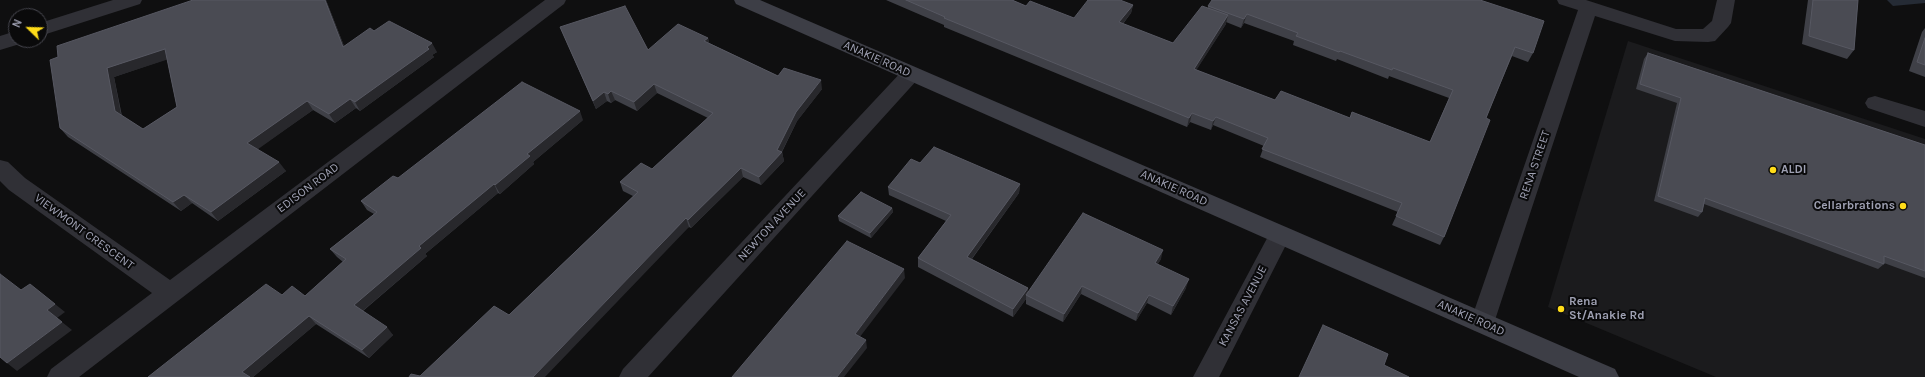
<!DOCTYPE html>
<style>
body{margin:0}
#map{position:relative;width:1925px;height:377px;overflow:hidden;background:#0f0f10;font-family:Karla,sans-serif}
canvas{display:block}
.north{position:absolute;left:8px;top:8px;width:40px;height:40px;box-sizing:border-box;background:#0a0a0b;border:1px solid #46464e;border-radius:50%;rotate:293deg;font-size:11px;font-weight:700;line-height:16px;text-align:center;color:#9fa1b3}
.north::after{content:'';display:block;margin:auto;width:14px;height:18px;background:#ffdc18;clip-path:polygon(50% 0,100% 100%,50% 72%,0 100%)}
</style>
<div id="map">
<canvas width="1925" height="377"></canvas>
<div class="north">N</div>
</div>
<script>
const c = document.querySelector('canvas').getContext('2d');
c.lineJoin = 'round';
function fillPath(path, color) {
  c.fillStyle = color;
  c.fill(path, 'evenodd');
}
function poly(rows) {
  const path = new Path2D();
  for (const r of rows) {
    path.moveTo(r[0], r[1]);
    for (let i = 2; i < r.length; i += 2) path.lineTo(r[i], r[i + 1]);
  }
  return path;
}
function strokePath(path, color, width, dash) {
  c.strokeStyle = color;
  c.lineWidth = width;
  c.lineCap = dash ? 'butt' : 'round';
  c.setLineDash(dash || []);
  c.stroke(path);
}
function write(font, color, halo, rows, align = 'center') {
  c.font = font + ' Karla,sans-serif';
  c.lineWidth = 4;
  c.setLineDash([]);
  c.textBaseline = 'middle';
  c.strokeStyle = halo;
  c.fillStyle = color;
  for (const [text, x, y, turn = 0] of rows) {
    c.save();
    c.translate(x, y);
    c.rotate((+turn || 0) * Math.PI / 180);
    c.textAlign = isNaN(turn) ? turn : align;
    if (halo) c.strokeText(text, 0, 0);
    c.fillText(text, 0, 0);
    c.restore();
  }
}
fillPath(poly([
 [1628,41,1925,139,1925,377,1716,377,1548,307]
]), '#1b1b1d');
fillPath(poly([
 [1887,0,1925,0,1925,3,1893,6]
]), '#252b35');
fillPath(poly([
 [113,0,142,0,140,4,40,36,40,23,113,0],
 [545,0,566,0,564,4,79,377,47,377,51,369,152,293,9,190,0,181,0,160,8,162,25,178,170,280,545,0],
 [1557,0,1586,0,1676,29,1703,29,1712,21,1717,0,1735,0,1731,23,1728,27,1715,41,1708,42,1675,41,1595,16,1494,323,1491,330,1482,333,1473,330,1470,323,1578,10,1559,4,1557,0],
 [16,31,16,40,24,40,23,43,0,50,0,36,16,31],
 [911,67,918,69,921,74,918,79,648,377,619,377,623,369,904,69,911,67],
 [1875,96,1925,111,1925,127,1868,108,1865,103,1868,98,1875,96],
 [1280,226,1288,229,1291,235,1219,377,1193,377,1272,229,1280,226]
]), '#303036');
fillPath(poly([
 [734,0,760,0,1615,369,1619,377,1579,377,736,4,734,0]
]), '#3d3e46');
fillPath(poly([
 [326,0,344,46,374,31,437,52,432,55,434,57,360,111,356,108,335,123,313,110,257,149,286,171,218,221,192,203,181,211,68,137,60,128,58,57],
 [167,59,177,107,143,129,122,116,114,77],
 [886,0,1012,0,1026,6,1074,18,1133,5,1131,13,1123,24,1173,43,1208,8,1208,6,1480,0,1533,53,1528,62,1512,56,1486,118,1444,237,1440,245,1392,225,1398,212,1260,157,1264,146,1213,125,1211,130,1190,122,1187,127,944,27,944,25],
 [1226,22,1241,28,1244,23,1294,41,1293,45,1336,61,1337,59,1388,79,1389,76,1449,98,1430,142,1350,118,1275,100,1196,70,1226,24],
 [1808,0,1858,0,1854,50,1847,59,1802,44],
 [560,27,648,50,708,38,709,43,778,76,822,89,797,121,782,152,784,161,761,185,743,177,691,228,689,227,420,376,509,315,633,196,623,191,620,182,652,169,708,118,657,93,637,111,615,100,611,103,607,101,596,109],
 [1925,28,1925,77,1909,71,1922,32],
 [1648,53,1925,145,1925,278,1884,263,1884,264,1878,269,1704,204,1702,212,1698,217,1654,201,1677,103,1636,89,1644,59],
 [583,120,533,162,534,164,500,194,498,193,425,254,427,256,363,311,393,335,369,358,316,324,253,377,148,377,282,295,305,296,343,262,337,257,330,249,374,214,367,210,361,201,398,178],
 [920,163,1020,184,1019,193,972,259,1028,288,1028,293,1161,259,1157,265,1186,288,1171,315,1147,303,1136,321,1081,294,1063,322,1026,304,1026,299,1013,317,918,267,918,258,946,221,889,195,888,187],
 [892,208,893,212,871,238,839,221,838,216]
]), '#3f4047');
fillPath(poly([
 [325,0,326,0,348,56,343,47],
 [1133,5,1131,13,1117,31,1119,22],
 [1247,14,1244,23,1241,28,1244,19],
 [1228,15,1226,24,1192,77,1194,69],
 [708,38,710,46,704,41],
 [432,43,437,52,432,55,434,57,360,111,355,102],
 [165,49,172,58,114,77,122,120,115,111,107,68],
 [821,80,822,89,797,121,781,153,782,152,784,161,761,185,759,177,777,150,796,112],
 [654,84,657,93,637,111,634,102],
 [611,91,615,100,611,103,608,94],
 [604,92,607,101,596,109,593,101],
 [350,99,356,108,335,123,329,114],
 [307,101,313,110,254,152,247,143],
 [580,111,583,120,533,162,534,164,500,194,495,185,527,154],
 [1192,113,1190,122,1187,127,1189,118],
 [1216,117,1213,125,1211,130,1213,121],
 [279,162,286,171,218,221,211,212],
 [741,168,743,177,691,228,688,220],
 [494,184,498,193,425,254,427,256,360,313,354,305,419,246],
 [1020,184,1019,193,967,265,967,257],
 [184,195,192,203,181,211,173,202],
 [892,208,893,212,871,238,870,233],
 [686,218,689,227,545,377,533,377],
 [1163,250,1161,259,1153,272,1155,263],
 [904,269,905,278,856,342,855,334],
 [1189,279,1186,288,1171,315,1173,306],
 [1082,286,1081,294,1063,322,1064,314],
 [1028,288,1028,296,1026,295,1026,299,1013,317,1013,309],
 [1149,295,1147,303,1136,321,1138,313],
 [55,304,65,312,57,318,47,310],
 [309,316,316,324,253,377,248,377,242,372],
 [62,322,72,330,17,371,7,363],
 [387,327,393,335,369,358,362,350],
 [866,340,867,348,844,377,837,377]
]), '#28282c');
const building = poly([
 [193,0,325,0,343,47,370,28,374,31,389,21,432,43,427,47,429,49,355,102,350,99,329,114,307,101,247,143,279,162,211,212,184,195,173,202,60,128,50,60,58,57,57,46,193,0],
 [165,49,177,107,143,129,115,111,107,68,165,49],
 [906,0,1012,0,1026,6,1030,1,1074,18,1088,0,1120,0,1133,5,1119,22,1173,43,1202,6,1228,15,1194,69,1275,100,1281,91,1350,118,1352,112,1430,142,1453,90,1393,68,1392,70,1340,51,1339,52,1296,36,1298,33,1247,14,1244,19,1208,6,1212,0,1480,0,1544,21,1533,53,1515,47,1486,118,1490,120,1444,237,1396,216,1402,203,1262,149,1268,138,1216,117,1213,121,1192,113,1189,118,944,18,945,17,906,0],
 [1813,0,1858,0,1854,50,1809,36,1813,0],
 [625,6,648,50,678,24,708,38,704,41,778,76,784,68,821,80,796,112,777,150,782,152,759,177,741,168,688,220,686,218,533,377,409,377,411,374,420,376,494,306,509,315,638,192,620,182,641,163,652,169,713,113,654,84,634,102,611,91,608,94,604,92,593,101,560,27,625,6],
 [1925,38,1925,65,1917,62,1925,38],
 [1648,53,1925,145,1925,271,1884,256,1884,264,1705,198,1702,212,1658,196,1681,98,1640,84,1648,53],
 [522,82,580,111,527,154,530,156,495,185,494,184,419,246,421,248,354,305,387,327,362,350,309,316,242,372,250,377,148,377,266,284,282,295,292,286,305,296,346,259,330,249,377,212,361,201,393,176,398,178,522,82],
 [934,147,1020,184,967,257,1028,288,1013,309,918,258,951,215,888,187,911,159,920,163,934,147],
 [861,192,892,208,870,233,838,216,861,192],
 [1083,213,1163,250,1155,263,1189,279,1173,306,1149,295,1138,313,1082,286,1064,314,1026,295,1083,213],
 [847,241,904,269,855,334,866,340,837,377,833,377,831,376,831,377,732,377,847,241],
 [0,274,21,290,30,284,55,304,47,310,62,322,7,363,0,357,0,274],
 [1323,325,1388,354,1384,365,1409,377,1299,377,1323,325]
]);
fillPath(building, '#4a4b53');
strokePath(building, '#575862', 1);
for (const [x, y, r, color] of [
 [1773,170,4,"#ffdc18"],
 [1903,206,4,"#ffdc18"],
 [1561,309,4,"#ffdc18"]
]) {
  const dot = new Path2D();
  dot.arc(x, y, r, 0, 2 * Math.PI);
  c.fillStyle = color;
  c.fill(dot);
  strokePath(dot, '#0a0a0b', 1.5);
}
write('12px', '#9fa1b3', '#0a0a0b', [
 ["ANAKIE ROAD",877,59,24],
 ["RENA STREET",1535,165,-71],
 ["EDISON ROAD",308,188,-37],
 ["ANAKIE ROAD",1174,188,24],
 ["NEWTON AVENUE",772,225,-47],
 ["VIEWMONT CRESCENT",84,232,36],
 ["KANSAS AVENUE",1243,306,-62],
 ["ANAKIE ROAD",1471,318,24]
]);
write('bold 12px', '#9fa1b3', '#0a0a0b', [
 ["ALDI",1781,170],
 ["Cellarbrations",1895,206,"right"],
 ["Rena",1569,302],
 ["St/Anakie Rd",1569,316]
], 'left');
</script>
